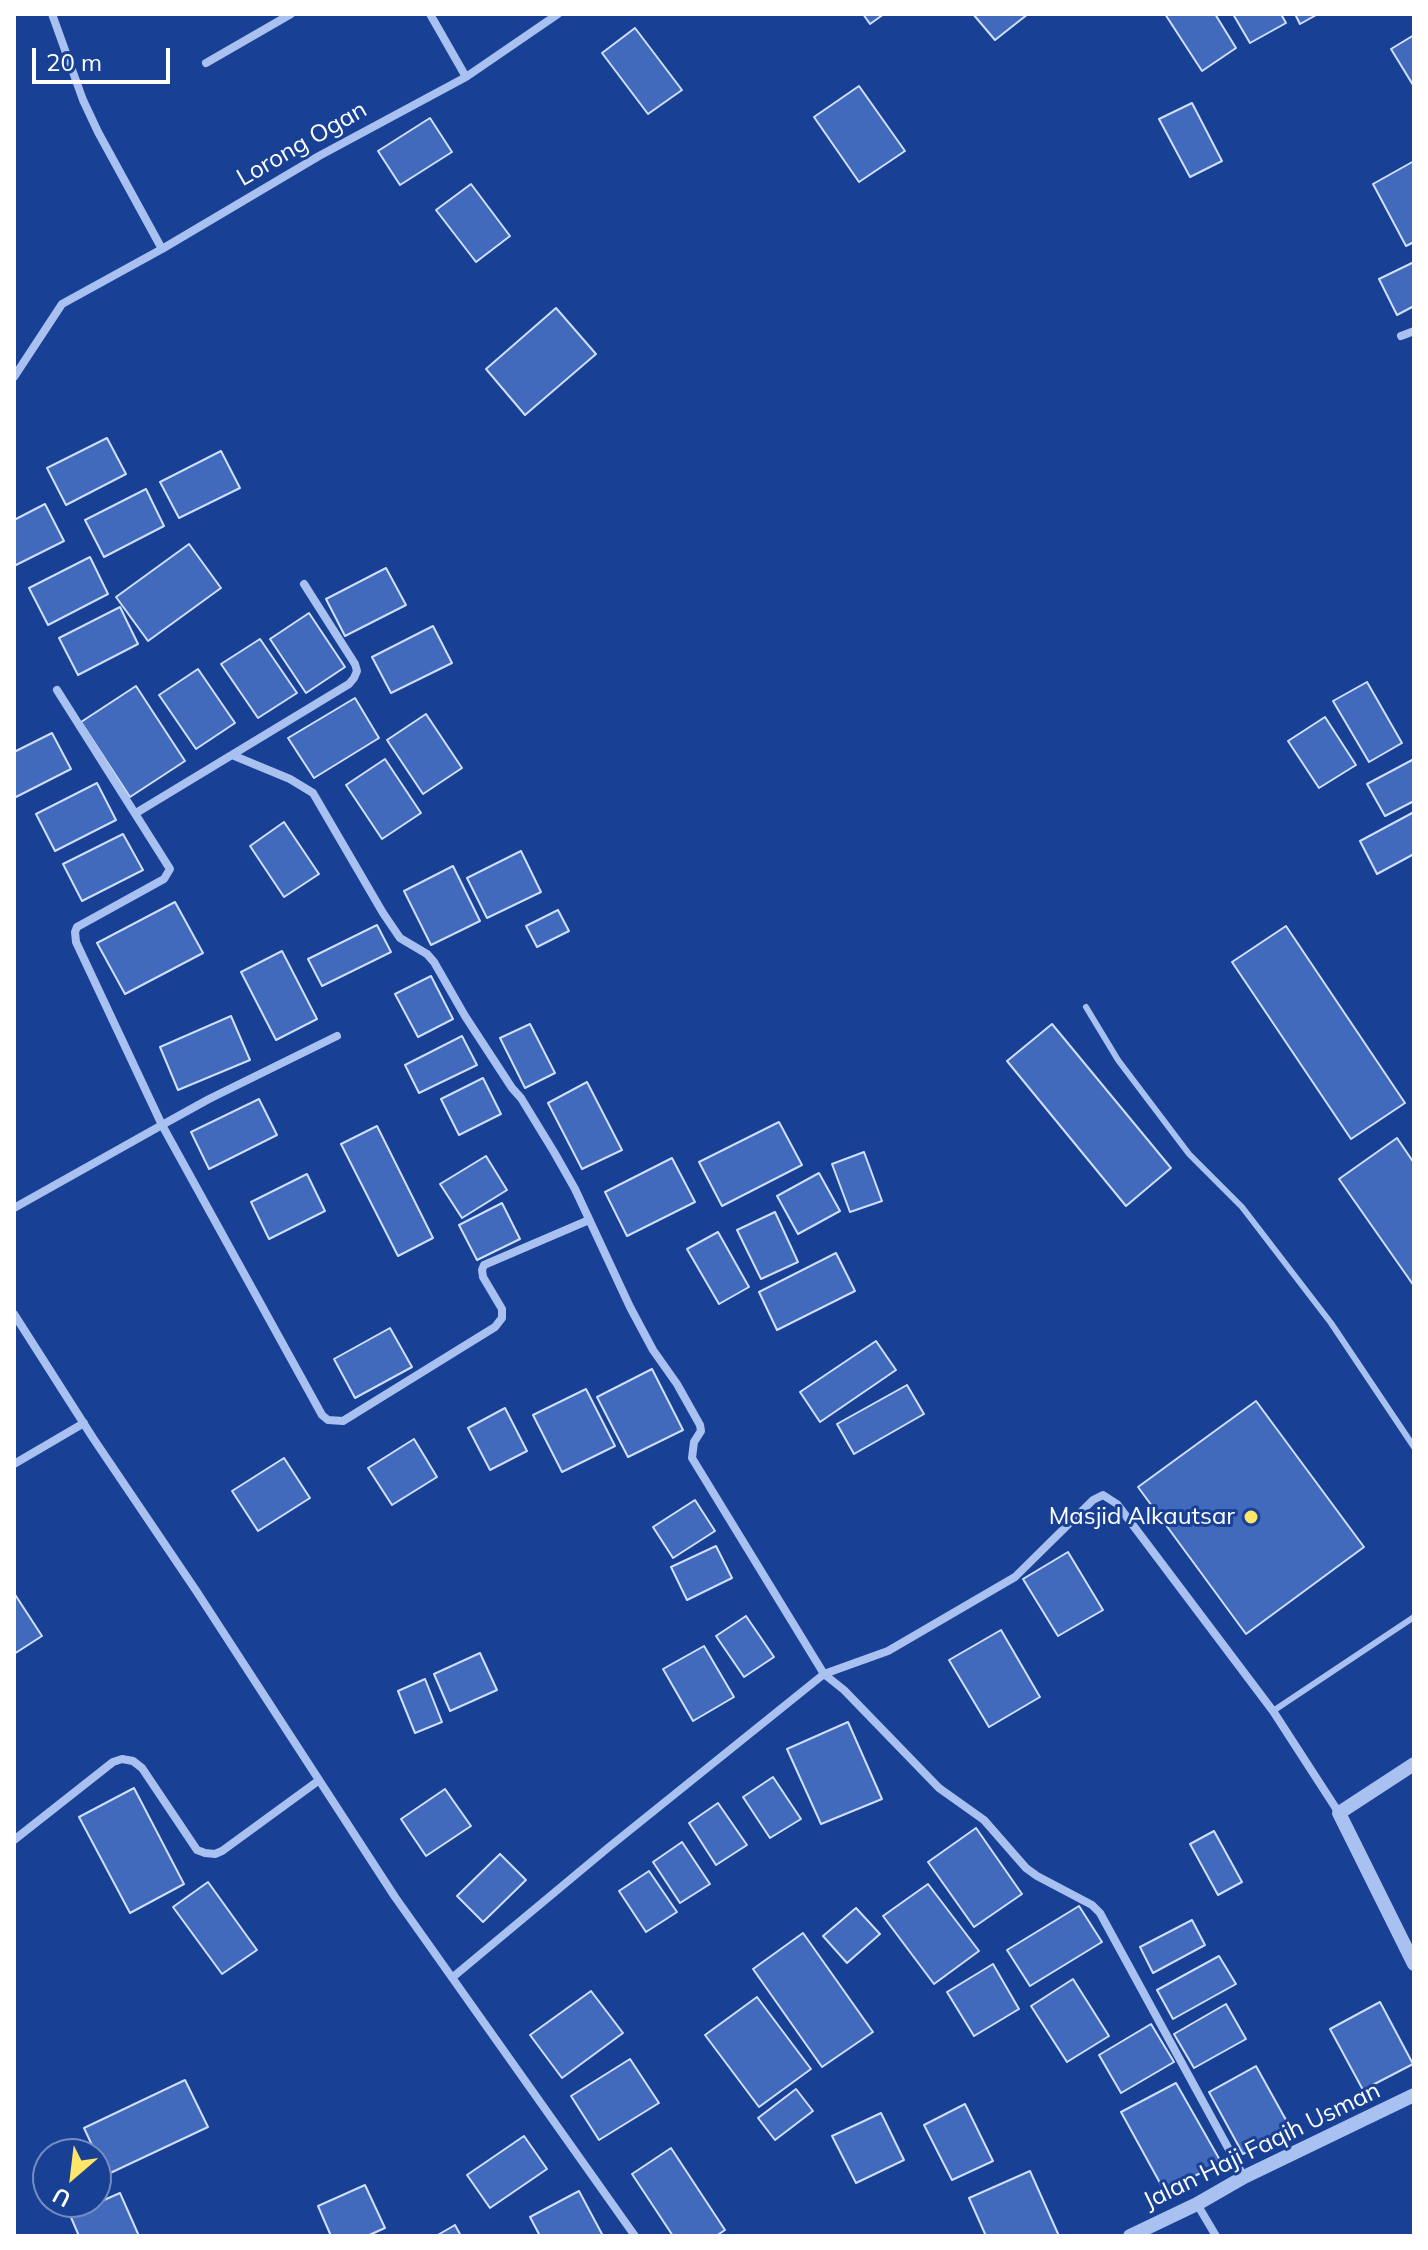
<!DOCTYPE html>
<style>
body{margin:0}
#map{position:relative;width:1428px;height:2250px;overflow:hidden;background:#184094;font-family:Mulish,sans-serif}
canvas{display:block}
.frame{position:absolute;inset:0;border:16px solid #fff;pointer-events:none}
.north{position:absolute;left:32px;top:2138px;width:80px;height:80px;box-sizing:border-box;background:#184094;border:2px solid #748cbf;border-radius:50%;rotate:208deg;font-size:22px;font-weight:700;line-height:32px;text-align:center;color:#fff}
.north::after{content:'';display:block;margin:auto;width:28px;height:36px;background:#ffe568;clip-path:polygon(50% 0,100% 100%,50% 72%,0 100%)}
.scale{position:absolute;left:32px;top:48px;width:138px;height:36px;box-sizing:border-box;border:4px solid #fff;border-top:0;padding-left:10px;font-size:24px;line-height:28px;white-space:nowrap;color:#fff;-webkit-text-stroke:6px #184094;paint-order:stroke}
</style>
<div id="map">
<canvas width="1428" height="2250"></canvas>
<div class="frame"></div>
<div class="north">U</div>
<div class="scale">20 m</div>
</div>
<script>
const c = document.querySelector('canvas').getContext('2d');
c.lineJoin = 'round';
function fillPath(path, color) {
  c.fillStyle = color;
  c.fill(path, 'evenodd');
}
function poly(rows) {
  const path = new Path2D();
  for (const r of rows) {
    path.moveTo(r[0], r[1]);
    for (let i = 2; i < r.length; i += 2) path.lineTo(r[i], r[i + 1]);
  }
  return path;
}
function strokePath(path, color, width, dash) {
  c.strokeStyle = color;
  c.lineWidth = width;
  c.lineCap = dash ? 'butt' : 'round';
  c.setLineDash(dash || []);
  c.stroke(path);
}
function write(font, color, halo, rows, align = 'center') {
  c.font = font + ' Mulish,sans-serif';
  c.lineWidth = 6;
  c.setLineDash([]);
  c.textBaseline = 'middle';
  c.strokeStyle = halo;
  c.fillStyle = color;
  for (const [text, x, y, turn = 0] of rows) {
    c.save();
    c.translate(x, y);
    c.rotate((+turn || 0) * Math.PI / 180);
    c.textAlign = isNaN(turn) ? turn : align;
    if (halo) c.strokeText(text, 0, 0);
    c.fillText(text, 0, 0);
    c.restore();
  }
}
const building = poly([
 [863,14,884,14,870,24,863,14],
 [973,14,1028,14,995,40,973,14],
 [1165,14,1215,14,1236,48,1202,71,1165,14],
 [1233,14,1281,14,1286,23,1250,43,1233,14],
 [1295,14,1318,14,1300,24,1295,14],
 [635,28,682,90,648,114,602,53,635,28],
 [1414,35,1414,84,1413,85,1391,49,1414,35],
 [859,86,905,151,859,182,814,117,859,86],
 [1192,103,1222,161,1190,177,1159,119,1192,103],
 [430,118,452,152,400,185,378,151,430,118],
 [1414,161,1414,242,1406,246,1373,184,1414,161],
 [471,184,510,236,476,262,436,210,471,184],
 [1414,262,1414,306,1397,315,1379,279,1414,262],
 [556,308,596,354,525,415,486,369,556,308],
 [107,438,126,474,66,505,47,468,107,438],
 [221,451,240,488,179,518,160,482,221,451],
 [146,489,164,526,104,557,85,520,146,489],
 [45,504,64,541,14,566,14,520,45,504],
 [189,544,221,588,148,641,116,597,189,544],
 [90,557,108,594,48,625,29,588,90,557],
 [386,568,406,605,345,636,326,599,386,568],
 [120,607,138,644,78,675,59,638,120,607],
 [309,613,345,667,306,693,270,639,309,613],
 [433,626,452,663,391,693,372,657,433,626],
 [260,639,297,693,258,718,221,664,260,639],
 [198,669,235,723,196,749,159,695,198,669],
 [1367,682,1402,743,1369,762,1333,701,1367,682],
 [136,686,185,761,130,797,81,722,136,686],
 [355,698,379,738,314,778,288,738,355,698],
 [426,714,462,768,423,794,387,740,426,714],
 [1325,717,1356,765,1319,788,1288,741,1325,717],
 [52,733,71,769,14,798,14,752,52,733],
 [385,759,421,813,382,839,346,785,385,759],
 [1414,759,1414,801,1385,816,1367,784,1414,759],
 [97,783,116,820,55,851,36,814,97,783],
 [1414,812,1414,854,1377,874,1360,841,1414,812],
 [284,822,319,874,284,897,250,846,284,822],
 [123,834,143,870,82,901,63,864,123,834],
 [521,851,541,892,487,918,467,878,521,851],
 [453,866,480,921,431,945,404,891,453,866],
 [175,902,203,953,125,994,97,943,175,902],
 [558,910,569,931,537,947,526,926,558,910],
 [377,925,391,952,322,986,308,959,377,925],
 [1286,926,1405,1103,1351,1139,1232,962,1286,926],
 [282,951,317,1019,276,1040,241,972,282,951],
 [431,976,453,1019,418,1037,395,994,431,976],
 [231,1016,250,1060,178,1090,160,1047,231,1016],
 [530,1024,555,1073,525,1088,500,1038,530,1024],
 [1052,1024,1171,1168,1126,1206,1007,1061,1052,1024],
 [462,1036,477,1065,419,1093,405,1065,462,1036],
 [483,1078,501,1114,459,1135,441,1099,483,1078],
 [587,1082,622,1150,582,1169,548,1103,587,1082],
 [259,1099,277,1135,209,1169,191,1132,259,1099],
 [779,1122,802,1165,722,1206,699,1162,779,1122],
 [377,1126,433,1238,398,1256,341,1144,377,1126],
 [1397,1138,1414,1163,1414,1286,1339,1179,1397,1138],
 [864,1152,882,1201,850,1212,832,1164,864,1152],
 [486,1156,507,1190,462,1218,440,1184,486,1156],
 [672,1158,695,1202,627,1236,605,1192,672,1158],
 [819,1173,840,1211,798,1234,777,1196,819,1173],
 [307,1174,325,1211,269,1239,251,1202,307,1174],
 [502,1203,520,1239,477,1260,459,1225,502,1203],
 [775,1212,798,1262,761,1279,737,1230,775,1212],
 [718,1232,749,1287,719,1304,687,1249,718,1232],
 [836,1253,855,1291,777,1330,759,1292,836,1253],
 [390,1328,412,1367,355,1398,334,1359,390,1328],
 [876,1341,896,1370,820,1422,800,1392,876,1341],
 [652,1369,683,1430,628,1457,597,1397,652,1369],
 [907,1385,924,1414,854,1454,837,1424,907,1385],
 [586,1389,615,1446,562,1472,533,1415,586,1389],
 [1256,1401,1364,1547,1246,1634,1138,1487,1256,1401],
 [505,1408,527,1451,490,1470,468,1428,505,1408],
 [414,1439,437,1477,392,1505,368,1468,414,1439],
 [284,1458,310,1498,258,1531,232,1491,284,1458],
 [695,1500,715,1531,673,1558,653,1527,695,1500],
 [716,1546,732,1578,687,1600,671,1567,716,1546],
 [1068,1552,1103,1610,1058,1636,1023,1579,1068,1552],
 [14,1593,42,1636,14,1654,14,1593],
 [746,1616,774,1657,744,1677,716,1636,746,1616],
 [1001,1630,1040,1697,989,1727,949,1660,1001,1630],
 [704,1646,734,1697,693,1721,663,1669,704,1646],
 [480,1653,497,1690,450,1711,434,1674,480,1653],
 [425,1679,442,1722,415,1733,398,1691,425,1679],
 [848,1722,882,1799,821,1824,787,1749,848,1722],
 [773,1777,801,1819,770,1838,743,1797,773,1777],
 [134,1788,184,1884,130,1913,79,1817,134,1788],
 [445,1789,471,1826,426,1856,401,1819,445,1789],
 [718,1803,747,1845,716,1865,689,1823,718,1803],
 [976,1828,1022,1894,974,1927,928,1862,976,1828],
 [1214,1831,1242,1882,1218,1895,1190,1844,1214,1831],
 [682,1842,710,1884,680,1903,653,1862,682,1842],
 [500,1854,526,1880,483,1922,457,1896,500,1854],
 [649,1871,677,1912,646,1932,619,1891,649,1871],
 [208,1882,257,1950,222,1974,173,1907,208,1882],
 [928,1884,979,1951,934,1984,883,1916,928,1884],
 [1079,1906,1102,1942,1030,1986,1007,1950,1079,1906],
 [856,1908,880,1934,847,1963,823,1936,856,1908],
 [1192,1920,1205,1945,1153,1973,1140,1947,1192,1920],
 [803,1933,873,2032,822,2067,753,1969,803,1933],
 [1219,1956,1236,1984,1173,2019,1157,1990,1219,1956],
 [993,1964,1019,2009,974,2036,947,1992,993,1964],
 [1073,1979,1109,2036,1067,2062,1031,2006,1073,1979],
 [591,1991,623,2033,562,2078,530,2035,591,1991],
 [757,1997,811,2069,759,2107,705,2035,757,1997],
 [1380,2002,1413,2064,1363,2090,1330,2029,1380,2002],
 [1226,2004,1246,2039,1194,2068,1174,2034,1226,2004],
 [1151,2024,1174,2062,1121,2093,1099,2055,1151,2024],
 [630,2059,659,2103,599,2140,571,2096,630,2059],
 [1256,2066,1291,2129,1243,2154,1209,2092,1256,2066],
 [185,2080,208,2127,106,2175,84,2128,185,2080],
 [1176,2083,1221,2162,1165,2192,1121,2112,1176,2083],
 [796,2089,813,2111,775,2140,758,2118,796,2089],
 [965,2104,993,2161,952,2180,924,2125,965,2104],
 [881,2113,904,2160,856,2183,832,2136,881,2113],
 [524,2136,547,2169,490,2208,467,2175,524,2136],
 [671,2148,725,2230,716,2236,673,2236,632,2174,671,2148],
 [1030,2171,1059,2236,986,2236,969,2198,1030,2171],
 [365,2185,385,2228,367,2236,331,2236,318,2206,365,2185],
 [579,2191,603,2236,540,2236,530,2217,579,2191],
 [120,2193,139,2236,79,2236,70,2215,120,2193],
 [455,2225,461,2236,436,2236,455,2225]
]);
fillPath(building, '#4169bc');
strokePath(building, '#d0dffb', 2);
strokePath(poly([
 [1086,1007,1118,1060,1189,1154,1242,1207,1331,1323,1414,1447],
 [1273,1711,1414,1617]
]), '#a9c1f0', 6);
strokePath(poly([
 [52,14,83,100,98,132,162,249],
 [430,14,466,77],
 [206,63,291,14],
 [1401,336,1414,331],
 [14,377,62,304,162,249,319,156,466,77,558,14],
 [232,755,290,779,313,793,383,913,400,938,427,954,434,962,465,1016,512,1088,521,1098,554,1152,575,1189,630,1307,653,1350,677,1384,700,1425,701,1431,694,1442,692,1458,824,1674,609,1847,453,1977],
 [136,813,349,684,354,678,357,671,355,664,304,584],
 [337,1036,209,1099,162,1125,322,1415,328,1420,343,1421,495,1327,502,1318,502,1309,483,1277,482,1270,484,1265,589,1220],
 [14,1208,162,1125,76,942,75,932,77,927,164,879,170,869,57,690],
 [14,1314,93,1438,197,1592,395,1897,635,2236],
 [14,1464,84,1423],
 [14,1840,113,1762,122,1759,133,1761,142,1768,197,1850,205,1853,215,1854,222,1851,318,1781],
 [1244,2177,1100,1913,1092,1905,1037,1876,1026,1868,984,1820,939,1788,844,1690,824,1674,888,1651,1015,1577,1093,1500,1103,1495,1117,1504,1273,1711,1339,1813],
 [1197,2204,1216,2236]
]), '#a9c1f0', 8);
strokePath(poly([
 [1414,1764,1339,1813,1414,1964],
 [1130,2236,1197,2204,1244,2177,1414,2095]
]), '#a9c1f0', 14);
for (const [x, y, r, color] of [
 [1251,1517,8,"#ffe568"]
]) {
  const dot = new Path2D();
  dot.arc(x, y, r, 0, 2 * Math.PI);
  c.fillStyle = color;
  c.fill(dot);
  strokePath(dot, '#184094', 3);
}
write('24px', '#fff', '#184094', [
 ["Lorong Ogan",302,144,-30],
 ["Jalan Haji Faqih Usman",1262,2146,-26]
]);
write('24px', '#fff', '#184094', [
 ["Masjid Alkautsar",1235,1517]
], 'right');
</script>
